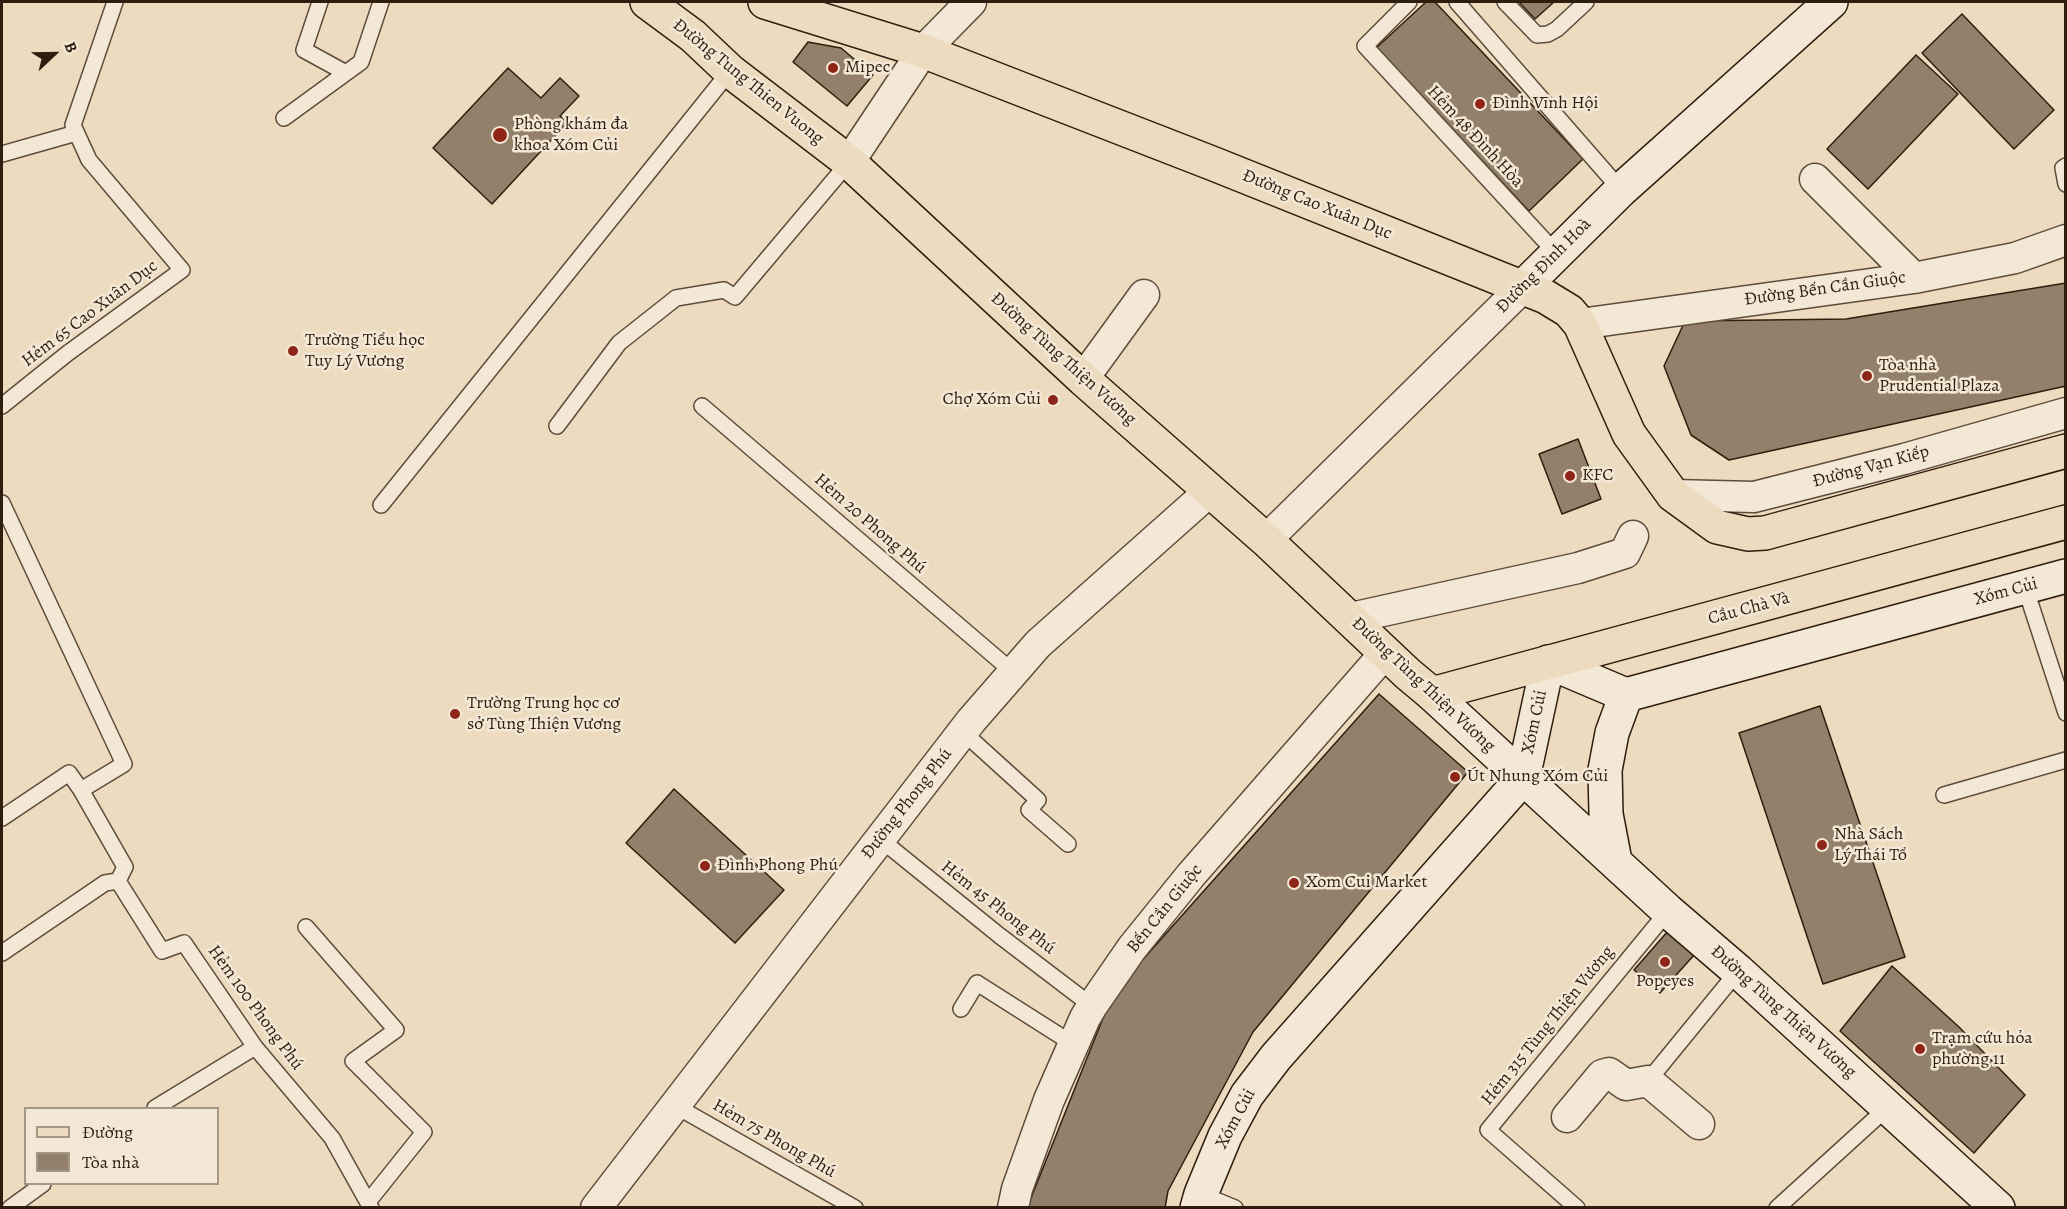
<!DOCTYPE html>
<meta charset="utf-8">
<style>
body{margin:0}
#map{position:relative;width:2067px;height:1209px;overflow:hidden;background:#eddbc0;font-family:Alegreya,serif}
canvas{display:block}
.frame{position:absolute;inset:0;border:3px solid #2f1d0d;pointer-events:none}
.legend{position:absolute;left:24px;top:1107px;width:195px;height:78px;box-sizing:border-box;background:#f3e8d6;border:2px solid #a59786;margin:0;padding:8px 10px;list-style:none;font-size:18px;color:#2f1d0d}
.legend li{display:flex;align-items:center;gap:12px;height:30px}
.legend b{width:30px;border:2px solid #a59786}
.north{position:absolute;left:24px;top:24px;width:60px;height:60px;-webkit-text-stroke:4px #f3e8d6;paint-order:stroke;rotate:68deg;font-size:16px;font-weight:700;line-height:24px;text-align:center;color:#2f1d0d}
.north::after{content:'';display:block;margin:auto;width:21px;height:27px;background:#2f1d0d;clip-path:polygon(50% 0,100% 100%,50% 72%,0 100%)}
</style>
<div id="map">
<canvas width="2067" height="1209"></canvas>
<div class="frame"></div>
<ul class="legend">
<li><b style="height:8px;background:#eddbc0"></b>Đường</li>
<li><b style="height:16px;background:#92806a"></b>Tòa nhà</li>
</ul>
<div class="north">B</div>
</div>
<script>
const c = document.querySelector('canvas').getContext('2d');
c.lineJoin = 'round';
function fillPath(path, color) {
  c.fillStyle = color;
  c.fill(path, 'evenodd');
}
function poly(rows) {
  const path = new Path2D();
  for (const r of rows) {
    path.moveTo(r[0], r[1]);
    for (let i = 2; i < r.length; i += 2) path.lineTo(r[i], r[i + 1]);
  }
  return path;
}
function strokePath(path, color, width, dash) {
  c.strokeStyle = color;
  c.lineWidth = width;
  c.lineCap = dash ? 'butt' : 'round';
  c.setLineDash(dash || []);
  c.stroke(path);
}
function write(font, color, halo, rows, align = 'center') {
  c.font = font + ' Alegreya,serif';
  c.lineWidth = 5;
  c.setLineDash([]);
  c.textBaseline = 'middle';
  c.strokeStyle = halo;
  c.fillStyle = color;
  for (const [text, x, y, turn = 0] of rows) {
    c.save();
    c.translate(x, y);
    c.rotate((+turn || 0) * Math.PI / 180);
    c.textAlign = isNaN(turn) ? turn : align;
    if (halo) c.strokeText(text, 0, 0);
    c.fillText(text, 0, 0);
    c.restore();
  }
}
const building = poly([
 [1426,2,1435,2,1583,159,1529,211,1376,48,1426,2],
 [1519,2,1554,2,1535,19,1519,2],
 [1962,14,2054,110,2014,149,1922,53,1962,14],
 [808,42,841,48,873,75,847,106,793,62,808,42],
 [1916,55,1958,94,1868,189,1827,149,1916,55],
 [508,68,541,98,560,78,579,96,560,116,567,123,492,204,433,148,508,68],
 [2066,283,2066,386,1729,460,1691,435,1664,366,1685,321,1846,319,2066,283],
 [1578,439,1601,499,1562,514,1539,454,1578,439],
 [1379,694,1468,772,1253,1032,1168,1191,1165,1208,1027,1208,1113,993,1379,694],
 [1820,706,1905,957,1823,984,1739,733,1820,706],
 [674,789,784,890,735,943,626,843,674,789],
 [1668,931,1695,954,1660,993,1634,970,1668,931],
 [1892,966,1959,1027,2025,1095,1974,1153,1840,1031,1892,966]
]);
fillPath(building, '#92806a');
strokePath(building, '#2f1d0d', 1.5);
const lane = poly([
 [320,2,304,50,346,73],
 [1409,2,1365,46,1556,253],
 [1457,2,1621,190],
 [1505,2,1537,35,1548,34,1557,29,1586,2],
 [284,118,361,62,381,2],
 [2,154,76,133],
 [2066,166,2063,168,2066,184],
 [2,406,68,353,182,270,89,160,73,125,115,2],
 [702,406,1013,672],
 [557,426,619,343,676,298,724,290,735,297,849,162],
 [2,503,124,764,81,790,69,773,2,818],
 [381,505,730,71],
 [2025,587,2066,713],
 [963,732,1038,800,1029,810,1068,844],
 [81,790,125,867,118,881],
 [1944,795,2066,760],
 [880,839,1000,936,1092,1006],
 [306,927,396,1030,353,1061,424,1132,368,1202],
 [2,953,105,883,118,881,162,951,184,943,255,1047,332,1138,371,1208],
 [961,1009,977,983,1073,1044],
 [1648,1081,1738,971],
 [674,1105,855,1208],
 [155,1108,255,1047],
 [1201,1194,1235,1208],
 [10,1208,43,1184],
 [1577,1208,1488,1130,1668,911],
 [1777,1208,1888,1107]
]);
const street = poly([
 [849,162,923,51,971,2],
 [1815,179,1914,278],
 [1580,324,1914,278,2015,258,2066,240],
 [1083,379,1144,295],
 [1673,495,1754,497,1904,459,2066,413],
 [1266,540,1522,288],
 [1351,618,1578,568,1625,553,1633,536],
 [1567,1117,1602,1075,1609,1073,1626,1085,1648,1081,1699,1124],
 [596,1208,971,721,1038,644,1210,491],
 [1013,1208,1017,1189,1049,1100,1085,1018,1092,1006,1132,948,1191,875,1386,652]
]);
const secondary = poly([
 [1522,288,1621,190,1831,2],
 [1432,694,1668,911,1738,971,1998,1208],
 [1615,861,1606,814,1605,770,1612,733,1626,695],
 [1197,1208,1201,1194,1225,1136,1247,1095,1276,1057,1523,778,1548,662,1626,695,2066,576]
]);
const primary = poly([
 [647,2,693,36,730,71,849,162,1083,379,1266,540,1408,674,1432,694,2066,522],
 [765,2,923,51,1214,164,1546,297,1569,311,1580,324,1629,434,1673,495,1717,527,1748,534,1765,533,2066,451]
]);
strokePath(lane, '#5e4c3a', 18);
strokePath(street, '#5e4c3a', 33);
strokePath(secondary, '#2f1d0d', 36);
strokePath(primary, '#2f1d0d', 36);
strokePath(lane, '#f3e8d6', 15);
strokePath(street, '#f3e8d6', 30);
strokePath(secondary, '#f3e8d6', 33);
strokePath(primary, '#eddbc0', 33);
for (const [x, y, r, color] of [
 [833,68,6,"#8f2418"],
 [1480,104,6,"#8f2418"],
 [500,135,8,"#8f2418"],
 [293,351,6,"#8f2418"],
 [1867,376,6,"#8f2418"],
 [1053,400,6,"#8f2418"],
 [1570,476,6,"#8f2418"],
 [455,714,6,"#8f2418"],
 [1455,777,6,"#8f2418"],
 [1822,845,6,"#8f2418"],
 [705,866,6,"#8f2418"],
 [1294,883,6,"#8f2418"],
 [1665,962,6,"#8f2418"],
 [1920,1049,6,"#8f2418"]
]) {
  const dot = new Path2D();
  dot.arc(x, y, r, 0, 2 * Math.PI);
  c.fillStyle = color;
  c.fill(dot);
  strokePath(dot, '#f3e8d6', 2);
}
write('18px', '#2f1d0d', '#f3e8d6', [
 ["Mipec",845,68],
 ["Đình Vĩnh Hội",1492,104],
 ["Phòng khám đa",514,125],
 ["khoa Xóm Củi",514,146],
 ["Trường Tiểu học",305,341],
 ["Tuy Lý Vương",305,362],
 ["Tòa nhà",1879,366],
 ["Prudential Plaza",1879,387],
 ["Chợ Xóm Củi",1041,400,"right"],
 ["KFC",1582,476],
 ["Trường Trung học cơ",467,704],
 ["sở Tùng Thiện Vương",467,725],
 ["Út Nhung Xóm Củi",1467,777],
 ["Nhà Sách",1834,835],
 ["Lý Thái Tổ",1834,856],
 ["Đình Phong Phú",717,866],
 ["Xom Cui Market",1306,883],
 ["Popeyes",1665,982,"center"],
 ["Trạm cứu hỏa",1932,1039],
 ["phường 11",1932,1060]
], 'left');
write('18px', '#2f1d0d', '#f3e8d6', [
 ["Đường Tung Thien Vuong",748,82,39],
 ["Hẻm 48 Đình Hòa",1475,137,47],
 ["Đường Cao Xuân Dục",1317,205,22],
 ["Đường Đình Hoà",1544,266,-45],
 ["Đường Bến Cần Giuộc",1825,289,-8],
 ["Hẻm 65 Cao Xuân Dục",90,314,-37],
 ["Đường Tùng Thiện Vương",1063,359,42],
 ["Đường Vạn Kiếp",1871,467,-15],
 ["Hẻm 20 Phong Phú",870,524,41],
 ["Xóm Củi",2006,592,-15],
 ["Cầu Chà Và",1749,609,-15],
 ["Đường Tùng Thiện Vương",1423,685,43],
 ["Xóm Củi",1535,722,-78],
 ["Đường Phong Phú",907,804,-52],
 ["Hẻm 45 Phong Phú",998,908,38],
 ["Bến Cần Giuộc",1165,909,-51],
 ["Hẻm 100 Phong Phú",255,1008,54],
 ["Đường Tùng Thiện Vương",1783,1012,42],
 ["Hẻm 315 Tùng Thiện Vương",1548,1026,-51],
 ["Xóm Củi",1236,1119,-62],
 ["Hẻm 75 Phong Phú",774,1139,30]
]);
</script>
